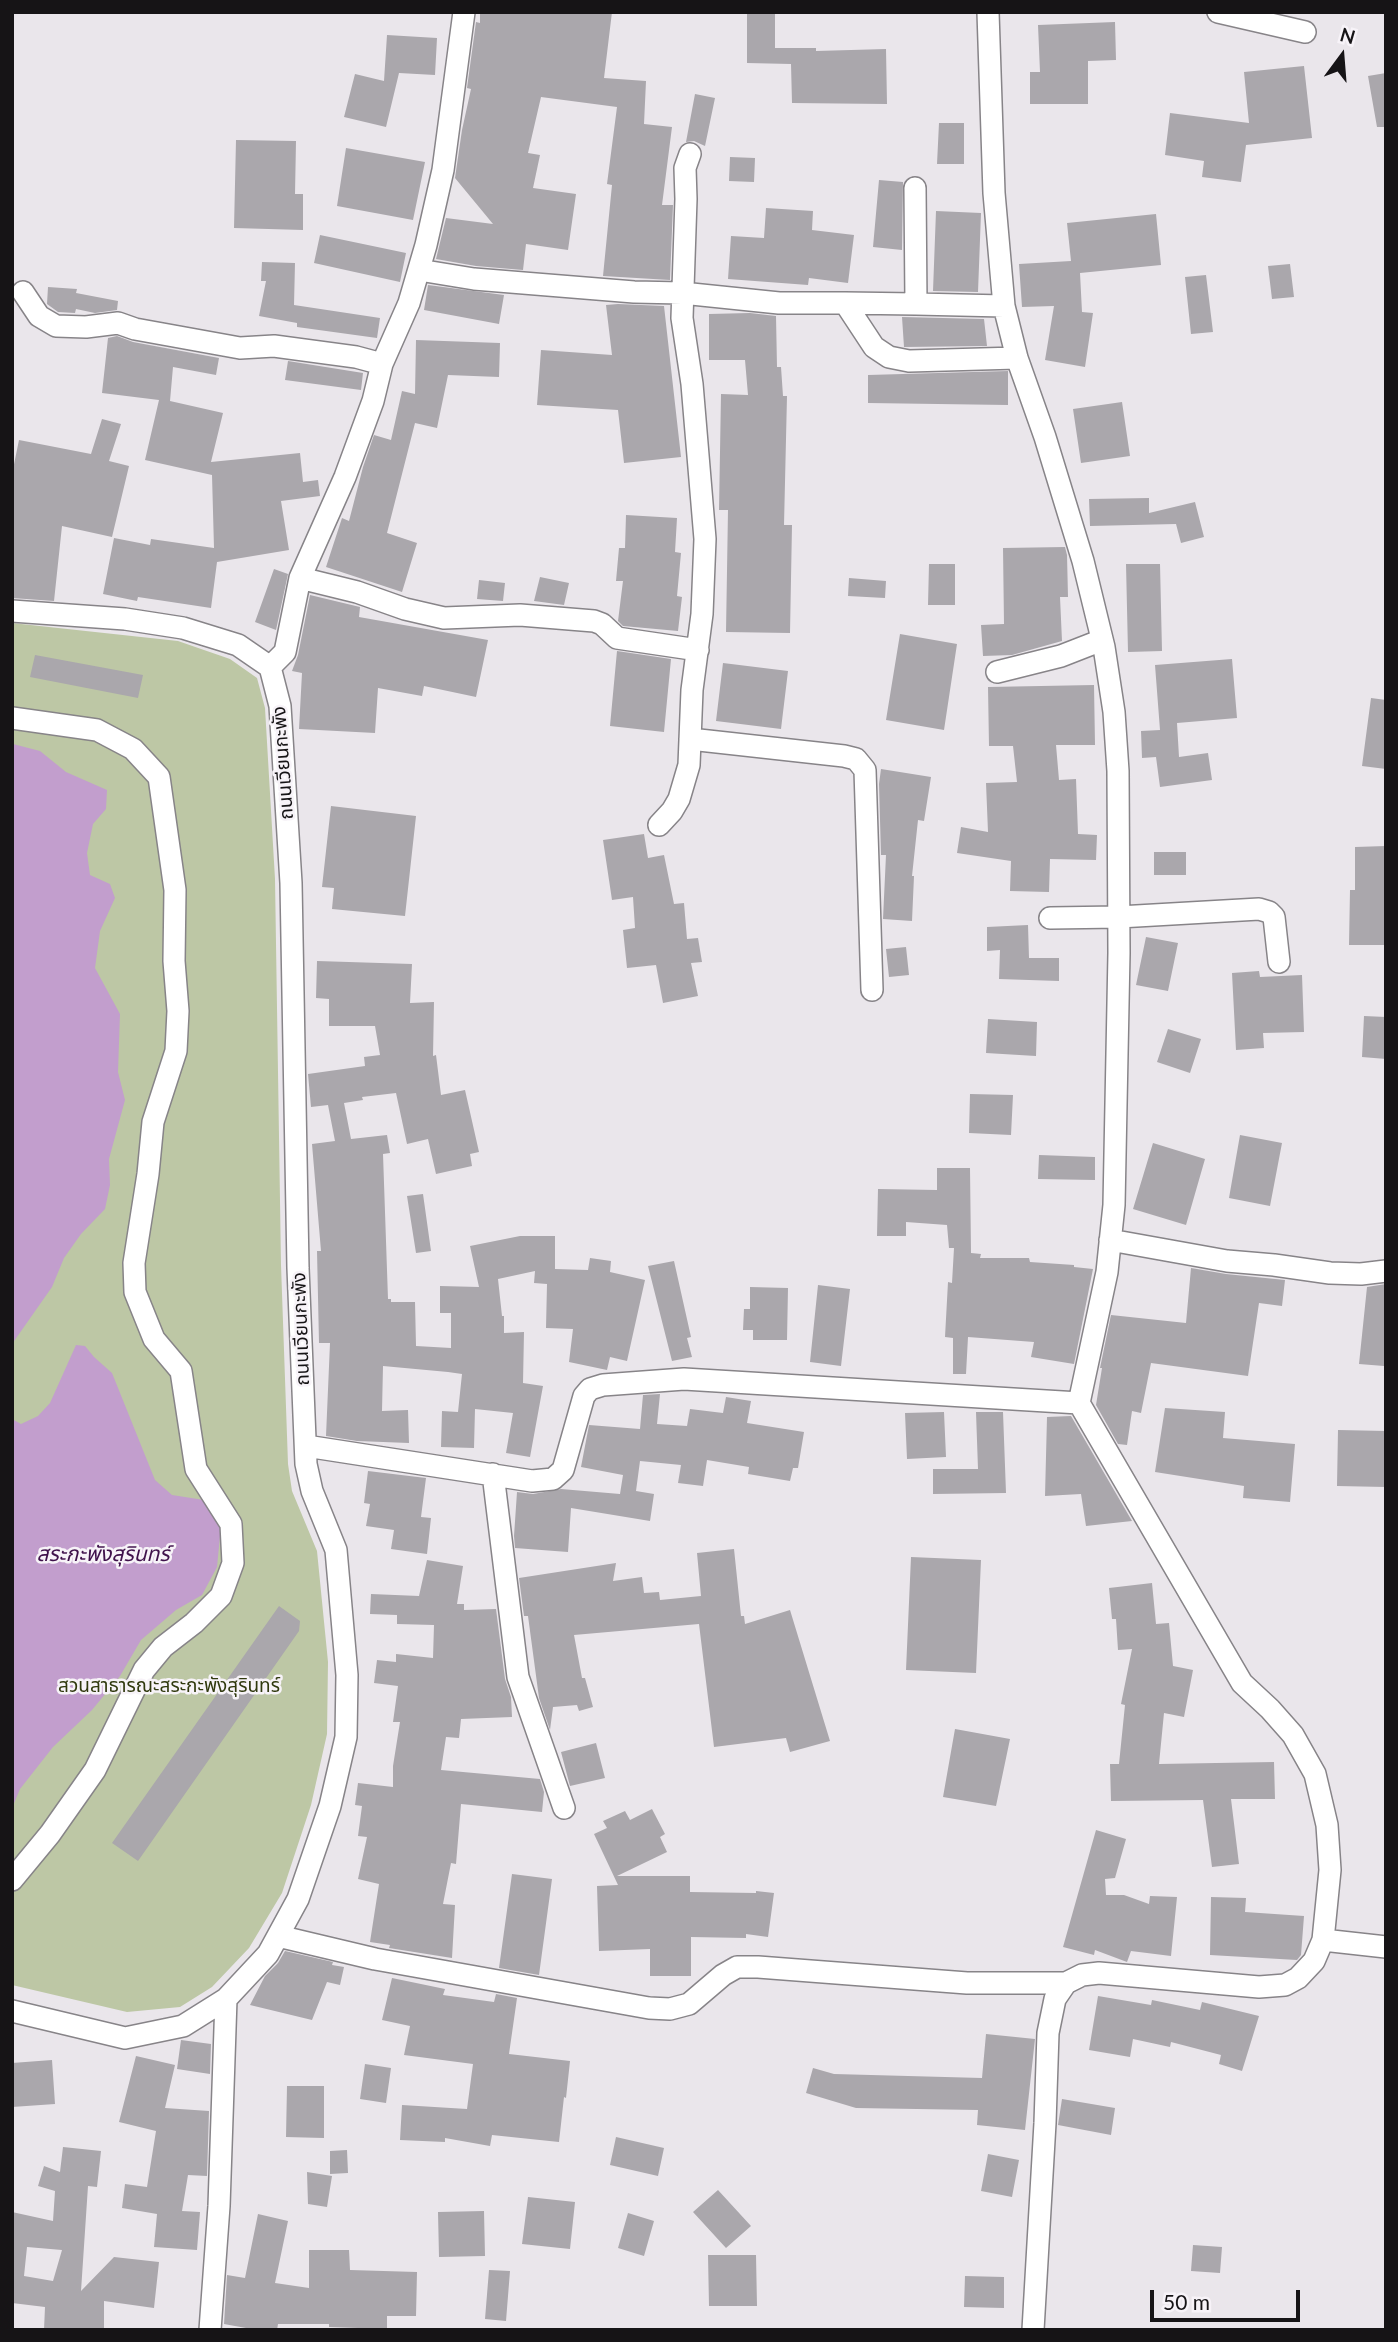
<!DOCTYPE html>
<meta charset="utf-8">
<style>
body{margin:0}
#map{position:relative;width:1398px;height:2342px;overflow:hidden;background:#eae6eb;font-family:Lato,sans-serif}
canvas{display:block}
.frame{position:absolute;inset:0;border:14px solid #161416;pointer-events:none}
.north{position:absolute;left:1307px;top:21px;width:70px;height:70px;-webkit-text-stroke:5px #f7f3f8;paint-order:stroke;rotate:16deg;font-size:19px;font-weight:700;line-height:28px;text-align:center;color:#161416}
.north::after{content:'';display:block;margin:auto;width:24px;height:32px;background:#161416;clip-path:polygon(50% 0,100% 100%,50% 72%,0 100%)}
.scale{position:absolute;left:1150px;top:2290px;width:150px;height:32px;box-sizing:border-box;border:4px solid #161416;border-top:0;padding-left:9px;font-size:21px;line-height:24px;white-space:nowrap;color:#161416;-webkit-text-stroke:5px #f7f3f8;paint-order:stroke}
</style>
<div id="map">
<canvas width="1398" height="2342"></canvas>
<div class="frame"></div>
<div class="north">N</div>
<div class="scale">50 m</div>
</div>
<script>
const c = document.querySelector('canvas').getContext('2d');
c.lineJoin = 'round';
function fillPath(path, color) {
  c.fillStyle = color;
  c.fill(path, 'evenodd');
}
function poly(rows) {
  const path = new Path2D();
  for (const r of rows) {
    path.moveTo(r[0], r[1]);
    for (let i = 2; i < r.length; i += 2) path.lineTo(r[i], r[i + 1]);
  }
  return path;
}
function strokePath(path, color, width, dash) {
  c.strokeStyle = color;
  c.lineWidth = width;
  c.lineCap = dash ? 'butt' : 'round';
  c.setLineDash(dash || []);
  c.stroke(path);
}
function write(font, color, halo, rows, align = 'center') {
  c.font = font + ' Lato,"Noto Sans Thai",sans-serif';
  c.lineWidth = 5;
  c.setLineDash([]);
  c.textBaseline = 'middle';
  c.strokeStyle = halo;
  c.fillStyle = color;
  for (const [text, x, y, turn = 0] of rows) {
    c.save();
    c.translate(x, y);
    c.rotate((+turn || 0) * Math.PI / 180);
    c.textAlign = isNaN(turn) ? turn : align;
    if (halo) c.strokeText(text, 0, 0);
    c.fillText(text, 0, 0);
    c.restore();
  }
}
fillPath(poly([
 [12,623,178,641,230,659,257,678,265,708,275,879,281,1265,288,1464,292,1491,317,1551,328,1662,327,1734,311,1805,282,1893,249,1948,212,1987,180,2007,127,2012,12,1985]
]), '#bdc7a5');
fillPath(poly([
 [13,744,40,751,66,772,107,790,106,809,93,824,87,853,90,875,110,884,115,898,100,931,95,968,120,1014,118,1072,125,1100,109,1159,110,1185,105,1209,81,1234,64,1258,52,1287,12,1344],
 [76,1345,85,1346,94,1357,112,1373,155,1480,172,1495,204,1500,221,1526,217,1567,202,1595,176,1610,141,1640,120,1676,92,1710,53,1747,20,1789,12,1808,12,1419,21,1424,38,1416,50,1403]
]), '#c29ecd');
fillPath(poly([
 [480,12,612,12,604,78,646,81,644,124,672,127,662,205,673,205,670,280,603,276,612,185,607,184,617,107,541,97,528,153,540,155,533,188,576,194,568,250,526,244,523,270,476,266,436,259,446,218,493,224,455,178,462,130,471,89,467,88,476,22,480,23],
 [747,12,775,12,775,48,816,48,816,51,886,49,887,104,792,103,791,64,747,63],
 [1115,22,1116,60,1088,61,1088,104,1030,104,1030,72,1040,72,1038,25],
 [387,35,437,38,435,75,399,73,386,127,344,117,355,74,384,81],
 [1304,66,1312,138,1246,145,1241,182,1202,177,1204,161,1165,155,1170,113,1249,123,1244,72],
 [1386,73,1386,127,1377,127,1368,76],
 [695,94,715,98,705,146,694,141,686,142],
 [939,123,964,123,964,164,937,164],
 [236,140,296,141,295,194,303,194,303,230,234,228],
 [346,148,425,162,413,220,337,206],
 [730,157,755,158,754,182,729,181],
 [879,180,903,182,902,250,873,247],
 [766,208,813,211,812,230,854,235,848,283,809,278,808,285,728,279,731,236,764,238],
 [936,211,981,213,978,292,933,291],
 [1156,214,1161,265,1080,273,1082,312,1093,313,1085,367,1045,360,1054,306,1022,307,1019,264,1071,261,1067,223],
 [320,235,406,253,400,282,314,263],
 [262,262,295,263,294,305,380,318,377,338,297,327,297,323,259,316,266,281,261,281],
 [1290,264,1294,297,1272,299,1268,266],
 [1206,275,1213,332,1191,334,1185,277],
 [428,285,504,295,499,324,424,310],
 [48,287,77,289,76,293,118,301,117,310,95,313,76,309,75,313,58,312,47,304],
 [618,304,664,306,681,457,624,463,618,410,537,405,541,350,612,355,606,305],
 [750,313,776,316,777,367,781,367,783,396,787,396,784,525,792,525,790,633,726,632,728,510,719,510,721,394,748,395,745,360,709,360,709,314],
 [902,317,984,319,987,346,904,347],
 [117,336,133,342,219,358,216,375,173,367,170,401,223,413,211,462,300,453,303,482,318,480,320,496,281,501,289,550,217,562,211,608,138,597,137,601,103,594,114,538,150,545,151,539,214,548,212,475,145,460,159,400,102,393,108,338],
 [416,340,500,343,499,377,448,375,437,428,415,423,387,533,417,543,402,592,326,567,342,518,349,521,363,467,374,435,391,440,402,391,415,394],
 [288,361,363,373,361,390,285,380],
 [1008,371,1008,405,868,403,868,375],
 [1122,402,1130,456,1081,463,1073,409],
 [102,419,121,424,109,461,129,466,112,537,62,526,54,601,12,598,12,474,19,440,91,454],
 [1149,498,1149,513,1195,502,1204,537,1181,543,1176,524,1090,526,1089,499],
 [626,515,677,518,675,552,681,553,677,596,682,597,678,631,623,626,618,621,623,581,616,581,619,548,625,548],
 [1065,547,1067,555,1068,597,1060,597,1062,641,1012,655,983,656,981,625,1004,624,1003,548],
 [929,564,955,564,955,605,928,605],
 [1126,564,1160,564,1162,651,1128,652],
 [274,569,288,574,276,630,255,622],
 [540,577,569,583,564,605,534,601],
 [849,578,886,581,885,598,848,596],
 [479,580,505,583,503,601,477,599],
 [310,595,360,607,359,617,488,640,476,697,424,686,422,696,378,688,375,733,299,729,302,673,292,671,298,655],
 [900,634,957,644,944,730,886,720],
 [617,651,671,659,664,732,610,726],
 [35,655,143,675,138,698,30,677],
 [1232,659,1237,718,1177,723,1179,757,1208,753,1212,780,1160,787,1156,757,1142,758,1141,731,1160,730,1155,665],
 [723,663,788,671,781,729,716,721],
 [1094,685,1095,745,1056,745,1059,780,1076,779,1078,834,1097,835,1096,860,1050,859,1049,892,1010,891,1011,861,957,853,961,827,988,832,986,783,1017,782,1013,746,989,746,988,687],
 [1371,698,1386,700,1386,769,1362,766],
 [881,769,931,777,924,821,918,820,912,876,914,876,912,921,883,919,886,855,881,855,879,784],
 [331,806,416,816,405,916,332,909,334,888,322,887],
 [644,834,648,858,664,855,674,904,684,903,687,939,698,938,702,962,691,963,698,996,663,1003,656,965,627,968,623,930,635,928,633,897,612,900,603,840],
 [1386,846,1386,945,1349,945,1350,890,1355,890,1355,847],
 [1154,852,1186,852,1186,875,1154,875],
 [1028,925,1029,958,1059,958,1059,981,999,979,1000,950,987,951,987,927],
 [1146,937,1178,943,1168,991,1136,985],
 [906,947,909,975,889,977,886,949],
 [317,961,412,964,410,1003,434,1002,433,1056,436,1055,441,1095,465,1090,479,1152,470,1154,472,1166,436,1174,428,1139,407,1144,396,1093,362,1097,363,1100,344,1103,351,1139,387,1135,390,1153,383,1154,388,1299,391,1299,391,1302,415,1302,416,1346,451,1348,451,1313,440,1313,440,1286,479,1287,470,1246,520,1236,555,1236,555,1269,588,1270,590,1258,611,1261,610,1272,645,1280,627,1361,610,1357,607,1370,569,1362,573,1329,546,1328,547,1284,534,1283,535,1271,498,1279,502,1316,504,1316,504,1333,524,1332,523,1383,543,1386,530,1457,506,1453,513,1413,475,1409,474,1448,441,1447,442,1411,458,1412,462,1374,448,1372,383,1366,382,1411,408,1410,409,1443,357,1441,326,1436,330,1343,319,1343,317,1251,321,1251,312,1144,335,1141,328,1105,311,1107,308,1074,365,1066,364,1057,380,1055,375,1026,329,1026,329,999,316,998],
 [1259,971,1260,977,1302,975,1304,1032,1263,1033,1264,1048,1236,1050,1232,973],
 [1364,1016,1386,1017,1386,1059,1362,1057],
 [988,1019,1037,1022,1036,1056,986,1053],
 [1168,1029,1201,1039,1190,1073,1157,1062],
 [970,1094,1013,1095,1011,1135,969,1133],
 [1240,1135,1282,1143,1270,1206,1229,1198],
 [1153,1143,1205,1159,1186,1225,1133,1209],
 [1039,1155,1095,1157,1095,1180,1038,1179],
 [937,1168,970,1168,971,1253,981,1254,980,1258,1029,1258,1030,1262,1074,1265,1074,1267,1093,1269,1074,1364,1031,1357,1034,1342,968,1337,966,1374,953,1374,953,1338,945,1337,948,1282,952,1283,954,1248,949,1248,947,1225,906,1222,906,1236,877,1236,878,1189,937,1190],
 [423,1194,431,1251,416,1253,407,1196],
 [674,1261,691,1337,687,1338,692,1357,672,1361,648,1266],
 [1191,1268,1226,1274,1285,1280,1282,1306,1259,1303,1248,1376,1151,1363,1141,1413,1132,1411,1127,1445,1118,1444,1096,1405,1102,1368,1100,1368,1111,1315,1186,1323],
 [1386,1284,1384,1366,1359,1364,1367,1287],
 [818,1285,850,1289,841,1366,810,1362],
 [750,1287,788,1288,787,1340,753,1340,753,1330,743,1330,744,1309,750,1309],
 [660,1394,657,1424,687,1426,690,1409,723,1413,726,1397,751,1401,747,1423,804,1432,798,1468,793,1468,790,1481,748,1474,749,1467,707,1460,703,1486,678,1483,681,1465,640,1461,636,1491,654,1494,650,1521,571,1508,568,1552,515,1548,514,1536,517,1492,533,1494,561,1489,620,1494,623,1475,581,1467,589,1425,640,1429,643,1395],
 [1165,1408,1225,1412,1223,1438,1295,1444,1290,1502,1243,1498,1244,1486,1155,1472],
 [944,1412,946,1457,907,1459,905,1413],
 [976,1412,1003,1412,1006,1493,933,1494,933,1469,978,1469],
 [1071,1416,1132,1521,1086,1526,1081,1494,1045,1496,1047,1417],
 [1338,1430,1386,1431,1386,1487,1337,1486],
 [368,1471,426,1478,421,1517,431,1518,427,1554,391,1549,394,1530,366,1526,370,1504,364,1503],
 [734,1549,741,1616,744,1616,745,1624,790,1610,830,1741,790,1752,786,1738,714,1747,699,1624,574,1635,582,1678,585,1678,593,1707,579,1711,577,1705,553,1707,550,1730,539,1698,528,1616,524,1616,519,1578,616,1563,613,1581,642,1577,644,1593,659,1592,660,1600,701,1596,697,1553],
 [911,1557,981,1560,976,1673,906,1670],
 [427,1560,463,1566,457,1604,464,1604,464,1610,496,1609,505,1679,511,1697,512,1717,461,1719,459,1738,446,1737,441,1770,540,1779,544,1792,542,1812,461,1804,456,1864,451,1863,443,1904,455,1905,452,1958,389,1948,390,1945,370,1942,379,1884,358,1879,367,1837,358,1836,362,1806,355,1805,358,1783,393,1787,393,1766,400,1722,393,1722,398,1686,374,1683,377,1660,396,1662,396,1654,433,1658,434,1625,397,1624,397,1615,370,1614,371,1594,419,1596],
 [1152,1583,1156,1624,1169,1623,1173,1666,1193,1670,1184,1717,1164,1713,1159,1764,1274,1762,1275,1799,1231,1799,1239,1864,1212,1867,1203,1800,1111,1801,1110,1764,1119,1764,1125,1705,1121,1704,1132,1649,1118,1650,1116,1619,1112,1619,1109,1588],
 [279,1606,300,1621,299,1631,138,1861,112,1843],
 [955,1729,1010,1739,996,1806,943,1797],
 [596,1743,605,1778,570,1786,561,1752],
 [652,1809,665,1834,660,1837,667,1852,617,1876,690,1876,690,1892,756,1893,756,1891,774,1893,768,1937,746,1934,746,1938,691,1937,691,1976,650,1976,650,1949,599,1951,597,1886,618,1885,594,1834,607,1828,603,1821,625,1811,630,1820],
 [1096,1830,1126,1839,1115,1878,1105,1879,1106,1895,1124,1895,1149,1904,1150,1896,1177,1897,1171,1956,1131,1951,1127,1962,1095,1950,1094,1955,1063,1947],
 [512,1874,552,1879,539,1975,499,1968],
 [1211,1897,1246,1898,1245,1912,1304,1916,1301,1955,1297,1960,1210,1955],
 [285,1951,333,1962,332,1965,344,1967,340,1985,327,1982,312,2020,250,2005,265,1976,278,1963],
 [392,1978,445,1989,443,1995,494,2002,496,1994,517,1998,509,2054,570,2061,566,2098,564,2097,559,2142,492,2135,490,2146,445,2138,445,2142,400,2140,402,2105,467,2109,473,2064,404,2055,410,2026,382,2020],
 [1098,1996,1151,2005,1152,2000,1200,2010,1202,2002,1259,2016,1242,2071,1219,2064,1221,2055,1171,2042,1170,2047,1133,2039,1130,2057,1089,2050],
 [986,2034,1035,2039,1025,2130,977,2125,978,2110,856,2108,806,2093,813,2068,834,2074,982,2078],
 [181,2040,211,2044,210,2074,177,2069],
 [136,2056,175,2065,165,2108,209,2111,207,2176,188,2175,182,2211,200,2212,197,2250,154,2247,157,2214,122,2208,125,2184,147,2187,156,2131,119,2122],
 [52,2060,55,2104,12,2107,12,2063],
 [365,2064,391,2068,386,2103,360,2099],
 [287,2086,324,2086,324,2138,286,2137],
 [1062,2099,1115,2108,1111,2135,1058,2125],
 [616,2137,664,2148,658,2176,610,2165],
 [63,2147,101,2151,97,2187,88,2186,81,2291,114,2257,159,2262,154,2308,104,2301,104,2330,44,2330,45,2307,12,2303,12,2212,53,2221,55,2191,38,2186,44,2166,60,2172],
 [27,2247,62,2250,53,2281,24,2276],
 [347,2150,348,2173,330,2174,330,2151],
 [988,2154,1019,2160,1012,2197,981,2191],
 [307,2172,332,2176,327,2207,308,2204],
 [718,2190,751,2226,726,2248,693,2212],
 [528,2197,575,2202,570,2249,522,2244],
 [484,2211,485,2256,439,2257,438,2212],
 [628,2213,654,2221,644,2256,618,2248],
 [258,2214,288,2221,275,2283,309,2288,309,2250,349,2250,350,2270,417,2272,416,2316,387,2316,387,2329,329,2327,329,2324,278,2324,277,2330,257,2330,224,2324,227,2275,245,2278],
 [1193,2245,1222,2247,1220,2273,1191,2271],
 [708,2255,756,2255,757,2306,709,2306],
 [489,2270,510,2271,506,2321,485,2319],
 [965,2276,1004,2277,1004,2308,964,2307]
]), '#aaa7ac');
const minor = poly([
 [988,12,994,193,1004,306,1017,358,1045,437,1083,561,1104,647,1114,712,1118,771,1119,953,1114,1205,1107,1272,1079,1403],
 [1218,12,1305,32],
 [419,270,474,279,634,292,682,293,779,303,845,303,874,347,889,357,909,361,1017,358],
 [23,292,39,316,56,326,86,327,118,323,135,329,240,348,274,346,356,357,382,364],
 [845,303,916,304,915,188],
 [916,304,1004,306],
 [300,578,357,592,405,609,444,618,520,615,594,621,602,624,617,638,698,650],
 [12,611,125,619,183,628,238,645,270,667,280,706,291,883,298,1268,306,1464,312,1491,336,1550,347,1675,346,1737,330,1806,298,1899,268,1954,226,1999,183,2026,125,2038,12,2011],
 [270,667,285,652,300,578,345,477,373,401,382,364,409,303,426,245,443,170,464,12],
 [997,672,1061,656,1102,640],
 [12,718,97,730,133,749,159,777,175,890,174,961,178,1011,176,1051,153,1122,148,1174,134,1263,135,1292,154,1339,181,1371,196,1469,231,1524,233,1563,221,1596,194,1623,163,1647,144,1670,95,1770,50,1834,12,1880],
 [690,739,844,756,856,759,865,770,872,990],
 [659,825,672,811,679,799,689,765,692,690,702,614,705,539,692,384,682,318,686,199,685,168,690,154],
 [1050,918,1119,917,1259,909,1269,912,1274,917,1279,962],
 [1110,1240,1227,1261,1274,1265,1330,1273,1361,1274,1386,1271],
 [306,1446,532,1481,553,1479,563,1470,584,1396,590,1389,603,1385,684,1379,1079,1403,1242,1683,1270,1709,1293,1735,1315,1774,1327,1825,1330,1870,1323,1940,1314,1961,1298,1978,1285,1985,1259,1987,1099,1973,1082,1975,1066,1983,1055,1999,1048,2033,1045,2123,1033,2330],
 [493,1474,518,1677,564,1808],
 [278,1936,375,1959,649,2008,670,2009,689,2004,723,1975,737,1967,758,1967,967,1983,1066,1983],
 [1323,1940,1386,1947],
 [210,2330,219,2206,226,1999]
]);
strokePath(minor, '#878488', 24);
strokePath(minor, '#fff', 21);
write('19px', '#161416', '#f7f3f8', [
 ["ถนนเวียนกะพัง",283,763,-94],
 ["ถนนเวียนกะพัง",301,1329,-92]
]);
write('19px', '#30390e', '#f7f3f8', [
 ["สวนสาธารณะสระกะพังสุรินทร์",169,1686]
]);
write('italic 21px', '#3f114b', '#f7f3f8', [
 ["สระกะพังสุรินทร์",103,1554]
]);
</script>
